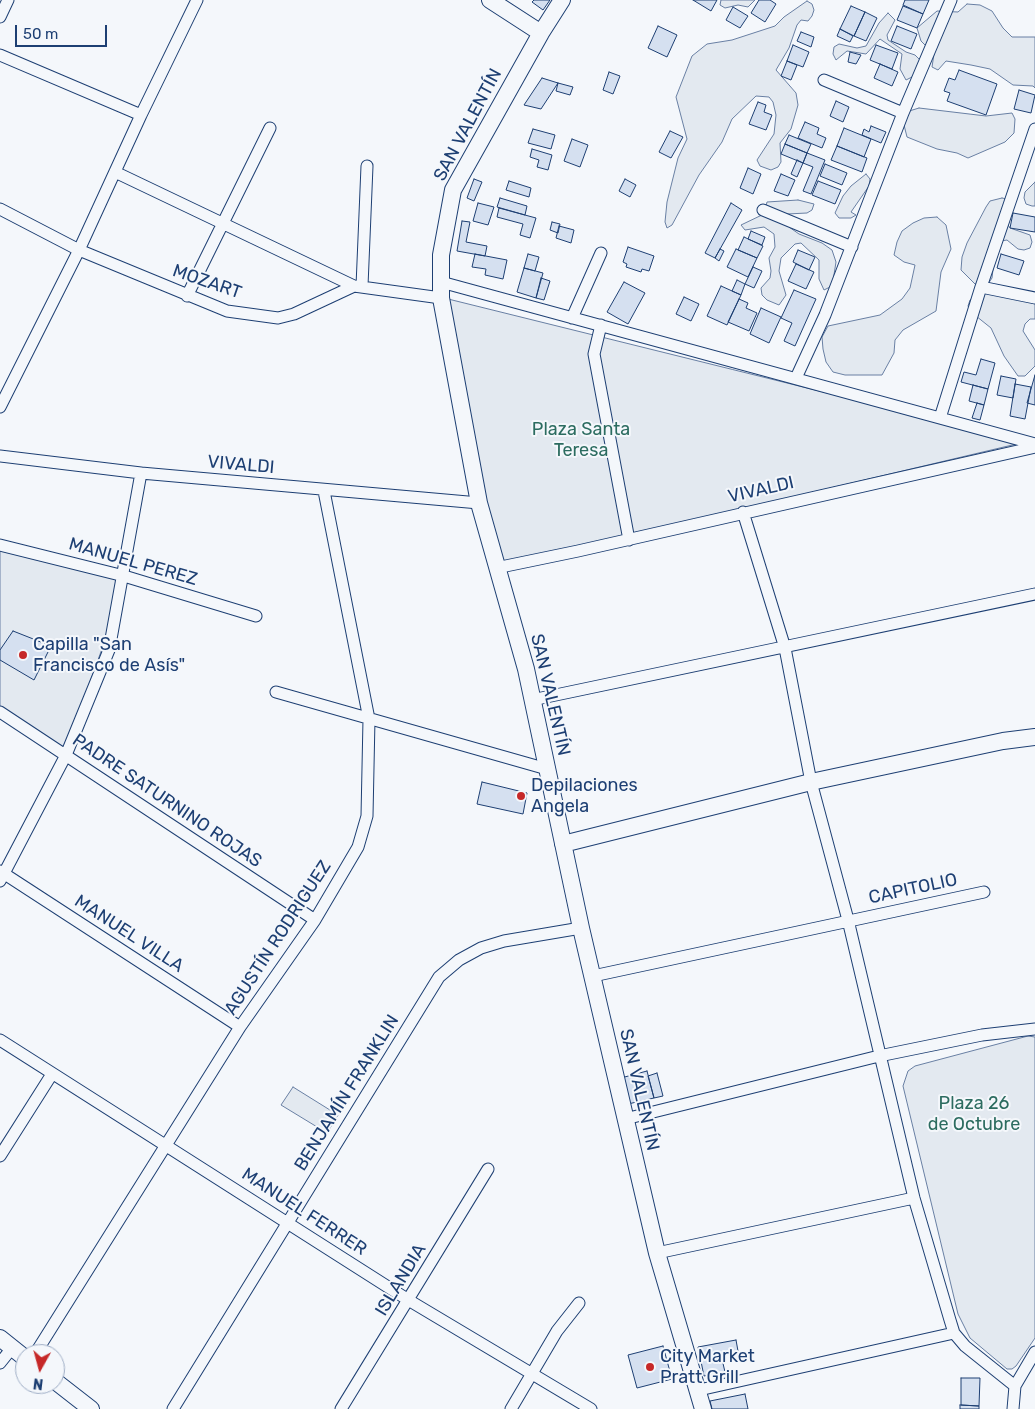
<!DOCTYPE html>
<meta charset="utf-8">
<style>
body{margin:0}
#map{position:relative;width:1035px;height:1409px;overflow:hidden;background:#f4f7fb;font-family:Rubik,sans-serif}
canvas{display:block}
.north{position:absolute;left:15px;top:1344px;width:50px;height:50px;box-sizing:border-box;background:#f4f7fb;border:1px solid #9eadc5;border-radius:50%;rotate:187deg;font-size:14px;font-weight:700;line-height:20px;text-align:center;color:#1d3f73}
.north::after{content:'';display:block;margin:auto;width:18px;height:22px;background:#c62828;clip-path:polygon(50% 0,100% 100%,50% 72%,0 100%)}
.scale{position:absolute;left:15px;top:25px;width:92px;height:22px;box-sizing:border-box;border:2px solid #1d3f73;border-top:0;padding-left:6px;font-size:15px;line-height:18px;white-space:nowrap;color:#1d3f73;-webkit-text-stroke:4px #f4f7fb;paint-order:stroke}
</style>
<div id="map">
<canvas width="1035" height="1409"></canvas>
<div class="north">N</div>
<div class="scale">50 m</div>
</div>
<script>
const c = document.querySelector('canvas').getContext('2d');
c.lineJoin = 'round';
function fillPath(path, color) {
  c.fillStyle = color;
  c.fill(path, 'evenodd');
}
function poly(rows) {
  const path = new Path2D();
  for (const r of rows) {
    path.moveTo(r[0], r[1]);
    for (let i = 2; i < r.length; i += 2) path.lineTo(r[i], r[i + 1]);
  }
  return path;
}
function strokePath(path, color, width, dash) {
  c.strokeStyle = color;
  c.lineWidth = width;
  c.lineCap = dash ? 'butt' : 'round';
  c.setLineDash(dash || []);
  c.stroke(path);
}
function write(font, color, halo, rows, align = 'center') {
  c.font = font + ' Rubik,sans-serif';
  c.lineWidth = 4;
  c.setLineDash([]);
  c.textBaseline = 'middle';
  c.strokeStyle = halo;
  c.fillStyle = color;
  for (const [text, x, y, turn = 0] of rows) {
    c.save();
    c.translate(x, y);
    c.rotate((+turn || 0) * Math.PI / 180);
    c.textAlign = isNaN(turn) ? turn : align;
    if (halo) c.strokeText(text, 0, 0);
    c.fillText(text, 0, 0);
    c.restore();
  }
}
const green = poly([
 [721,0,755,0,748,7,738,5,725,8,720,5,721,0],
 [807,1,812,4,814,10,812,16,808,21,801,20,797,25,789,48,776,70,796,93,798,105,791,129,780,143,781,162,778,167,771,170,760,166,757,160,774,134,776,115,773,102,769,97,756,96,732,119,722,142,699,175,672,225,667,228,665,222,667,202,678,158,687,139,676,97,692,56,707,44,732,40,775,26,784,17,807,1],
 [967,4,980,5,992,11,1003,28,1012,37,1035,37,1035,88,1033,86,1013,85,990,69,971,65,946,61,938,70,932,67,934,54,921,41,917,28,937,11,958,12,967,4],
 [888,13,895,20,887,35,888,40,906,52,915,55,920,60,916,75,906,80,900,69,902,54,880,39,866,54,847,51,836,60,833,54,834,47,839,44,857,48,866,46,879,23,888,13],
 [919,108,986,116,1012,113,1015,119,1014,133,1005,142,968,158,957,153,937,149,907,137,904,125,906,112,919,108],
 [866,174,870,179,869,186,851,212,856,215,851,218,839,218,835,213,843,196,851,186,866,174],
 [1035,182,1035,206,1032,206,1026,204,1024,198,1025,192,1035,182],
 [1002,198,1007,199,1007,223,1010,228,1030,235,1032,242,1030,248,1024,250,1018,249,1007,240,1001,241,995,252,992,278,988,284,975,284,961,270,962,257,967,243,986,207,990,201,1002,198],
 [798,200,814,204,812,210,807,213,787,214,782,218,789,227,799,234,822,243,832,250,836,262,833,281,830,287,824,290,819,279,819,260,801,243,795,244,781,258,779,271,786,295,779,305,767,300,762,295,761,288,770,278,771,271,769,258,775,247,774,234,764,227,745,230,741,225,764,214,767,202,798,200],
 [937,217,946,225,951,249,941,272,936,311,903,330,895,340,894,353,882,375,845,375,833,372,826,362,823,349,822,337,828,326,880,315,902,299,910,288,915,265,904,262,894,255,897,242,902,231,913,223,924,218,937,217],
 [982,293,1035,294,1035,319,1030,319,1025,324,1023,331,1035,350,1035,366,1025,376,1018,376,1004,356,991,328,971,312,968,306,970,300,982,293],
 [440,297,1025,442,501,566,440,297],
 [0,545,118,576,111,624,64,754,0,712,0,545],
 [1028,1036,1035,1037,1035,1338,1016,1366,1012,1369,1007,1369,970,1338,958,1314,903,1086,908,1071,915,1066,1028,1036],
 [293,1087,338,1115,327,1133,281,1105,293,1087]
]);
fillPath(green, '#e3e9f0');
strokePath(green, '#687fa3', 1);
const building = poly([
 [534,0,550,0,543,10,532,2,534,0],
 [693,0,717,0,711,11,693,0],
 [759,0,770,0,776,4,765,22,751,13,759,0],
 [905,0,929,0,923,14,903,5,905,0],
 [851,6,865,12,854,36,840,29,851,6],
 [903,6,923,14,917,28,897,20,903,6],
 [733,7,748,16,740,28,726,20,733,7],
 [865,12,877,18,866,41,854,36,865,12],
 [658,26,677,35,667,57,648,48,658,26],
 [897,26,917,34,911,49,891,41,897,26],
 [840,29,853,36,850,42,837,36,840,29],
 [801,32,814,37,811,47,797,41,801,32],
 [793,45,809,52,803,67,787,61,793,45],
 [876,45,898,53,892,69,870,60,876,45],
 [850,52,861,55,856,64,848,62,850,52],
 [787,61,797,65,791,80,781,76,787,61],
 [880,64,898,72,892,86,874,78,880,64],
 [959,70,997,84,986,115,947,101,950,93,944,91,949,78,955,80,959,70],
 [609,72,620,76,613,94,603,90,609,72],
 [542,78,558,83,541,109,524,105,542,78],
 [558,83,573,87,570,95,556,91,558,83],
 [1019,90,1035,95,1031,113,1014,109,1019,90],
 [836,101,849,107,843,122,830,116,836,101],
 [758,102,766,105,764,112,772,115,766,130,749,124,758,102],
 [805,122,819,128,817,134,826,138,822,148,798,138,805,122],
 [871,126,886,132,881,143,862,135,864,129,869,132,871,126],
 [844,128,871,139,864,157,837,146,844,128],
 [533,129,555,135,551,149,528,143,533,129],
 [670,131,683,137,671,158,659,152,670,131],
 [789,135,811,144,807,153,785,144,789,135],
 [572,139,588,145,580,167,564,161,572,139],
 [785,144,807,153,803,163,781,154,785,144],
 [837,146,867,158,862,172,831,160,837,146],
 [532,149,552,155,548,170,537,167,539,160,530,157,532,149],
 [807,153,825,160,811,194,803,191,813,167,803,163,807,153],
 [797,160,803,163,797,177,791,174,797,160],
 [825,164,847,173,842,185,820,176,825,164],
 [748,168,761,174,753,194,740,188,748,168],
 [781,174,795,180,788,196,774,191,781,174],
 [474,179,482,182,474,201,467,198,474,179],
 [625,179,636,185,630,197,619,191,625,179],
 [509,181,531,188,529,197,506,190,509,181],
 [818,181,841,190,835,204,812,195,818,181],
 [500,198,527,206,525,215,497,207,500,198],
 [478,203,494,207,488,225,473,221,478,203],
 [731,203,742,210,715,258,705,253,731,203],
 [499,208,536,218,530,238,520,235,523,224,497,217,499,208],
 [1013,213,1035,217,1035,232,1010,228,1013,213],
 [462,221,470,222,466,242,487,246,485,256,457,251,462,221],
 [552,222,560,224,558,233,550,230,552,222],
 [559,226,574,230,571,243,556,238,559,226],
 [751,231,765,237,762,245,748,239,751,231],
 [744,237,763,246,757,258,738,250,744,237],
 [628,247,654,256,649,271,642,269,641,272,626,267,627,264,623,262,628,247],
 [720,249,724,251,719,261,715,258,720,249],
 [736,249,757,258,748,277,727,267,736,249],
 [798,250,815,257,809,270,793,262,798,250],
 [475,254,507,260,503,279,485,275,486,269,472,267,475,254],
 [528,254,539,257,535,271,524,268,528,254],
 [1001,254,1024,261,1019,275,997,268,1001,254],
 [796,264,814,272,806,289,788,281,796,264],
 [753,267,762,271,754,288,745,284,753,267],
 [524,268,543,273,536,298,517,292,524,268],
 [541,278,550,281,544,300,536,298,541,278],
 [737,280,745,284,741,295,732,291,737,280],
 [624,282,645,293,628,324,607,312,624,282],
 [721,286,741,295,727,325,707,316,721,286],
 [794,290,816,299,795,346,784,341,792,323,781,318,794,290],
 [684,297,699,304,691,321,676,314,684,297],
 [739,299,748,303,746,308,757,313,749,331,728,322,739,299],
 [761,308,781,317,769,343,750,334,761,308],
 [981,359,995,363,988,389,961,382,964,372,976,375,981,359],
 [1035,375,1035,405,1027,403,1035,375],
 [1001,376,1016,379,1013,398,997,395,1001,376],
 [1015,384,1031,387,1025,419,1010,416,1015,384],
 [973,385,988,389,984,405,969,401,973,385],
 [977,403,984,405,980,420,972,418,977,403],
 [13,631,51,646,34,680,0,660,0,650,13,631],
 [482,782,527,793,523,814,477,804,482,782],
 [647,1071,654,1098,628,1104,621,1078,647,1071],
 [657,1073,663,1096,654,1098,648,1076,657,1073],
 [736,1340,738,1351,721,1355,725,1372,704,1376,698,1347,736,1340],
 [663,1346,672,1379,637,1388,628,1355,663,1346],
 [961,1378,980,1378,979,1406,961,1405,961,1378],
 [745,1394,748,1409,712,1409,710,1401,745,1394],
 [960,1405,979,1406,979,1409,960,1409,960,1405]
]);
fillPath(building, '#d5e0f0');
strokePath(building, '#1d3f73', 1);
const street = poly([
 [0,17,8,0],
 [0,55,141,115],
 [824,80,903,113],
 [115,172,354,286],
 [0,209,79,250,227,311,278,318,294,314,354,286,441,298],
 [763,210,852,247],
 [441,282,1035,444],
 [362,286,367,166],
 [981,287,1035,298],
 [187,296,270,128],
 [572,318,601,253],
 [601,325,594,354,629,540],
 [796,378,825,315,903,113,951,0],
 [0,407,79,250,141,115,197,0],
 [940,418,981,287,1035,129],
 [0,456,141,473,479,503],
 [743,512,785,648,811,782,848,920,914,1198,950,1320,954,1333,965,1346,1015,1386],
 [0,545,124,576,256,616],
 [496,568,578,551,1035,447],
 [276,692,547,769],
 [532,700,1035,594],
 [0,712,315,920],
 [0,871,240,1027],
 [0,881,66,755,109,650,141,473],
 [593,976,984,892],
 [0,1040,410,1301,591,1409],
 [625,1119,879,1056,982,1035,1035,1029],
 [0,1156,52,1074],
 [657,1253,914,1198],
 [35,1354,240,1027,315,920,358,847,367,816,369,719,324,491],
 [0,1363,12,1348],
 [699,1390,954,1333],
 [173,1409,439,977,459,960,481,948,504,941,581,928],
 [341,1409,488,1169],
 [511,1409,557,1331,579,1303],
 [1013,1409,1015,1386,1035,1352]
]);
const secondary = poly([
 [490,0,541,33],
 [562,0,541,33,453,190,441,255,441,298,479,503,526,669,581,928,657,1253,703,1409],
 [563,844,811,782,1003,741,1035,737],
 [0,1338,25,1358],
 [55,1381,91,1409]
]);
strokePath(street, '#1d3f73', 13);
strokePath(secondary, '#1d3f73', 18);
strokePath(street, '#f4f7fb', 11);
strokePath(secondary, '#f4f7fb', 16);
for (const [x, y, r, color] of [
 [23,655,5,"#c62828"],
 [521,796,5,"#c62828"],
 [650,1367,5,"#c62828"]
]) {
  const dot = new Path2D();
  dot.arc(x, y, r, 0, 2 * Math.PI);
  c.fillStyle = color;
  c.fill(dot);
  strokePath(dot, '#f4f7fb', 2);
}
write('18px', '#1d3f73', '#f4f7fb', [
 ["SAN VALENTÍN",468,125,-62],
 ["MOZART",207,282,19],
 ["VIVALDI",241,465,5],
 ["VIVALDI",761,490,-13],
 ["MANUEL PEREZ",133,562,16],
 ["SAN VALENTÍN",550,695,77],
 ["PADRE SATURNINO ROJAS",167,801,34],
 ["CAPITOLIO",913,889,-12],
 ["MANUEL VILLA",129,934,33],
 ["AGUSTÍN RODRIGUEZ",278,938,-57],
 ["SAN VALENTÍN",639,1090,77],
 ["BENJAMÍN FRANKLIN",347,1093,-58],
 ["MANUEL FERRER",304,1212,33],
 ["ISLANDIA",401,1280,-59]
]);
write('18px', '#2c6c60', '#f4f7fb', [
 ["Plaza Santa",581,430],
 ["Teresa",581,451],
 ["Plaza 26",974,1104],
 ["de Octubre",974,1125]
]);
write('18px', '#1d3f73', '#f4f7fb', [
 ["Capilla \"San",33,645],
 ["Francisco de Asís\"",33,666],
 ["Depilaciones",531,786],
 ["Angela",531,807],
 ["City Market",660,1357],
 ["Pratt Grill",660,1378]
], 'left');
</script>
